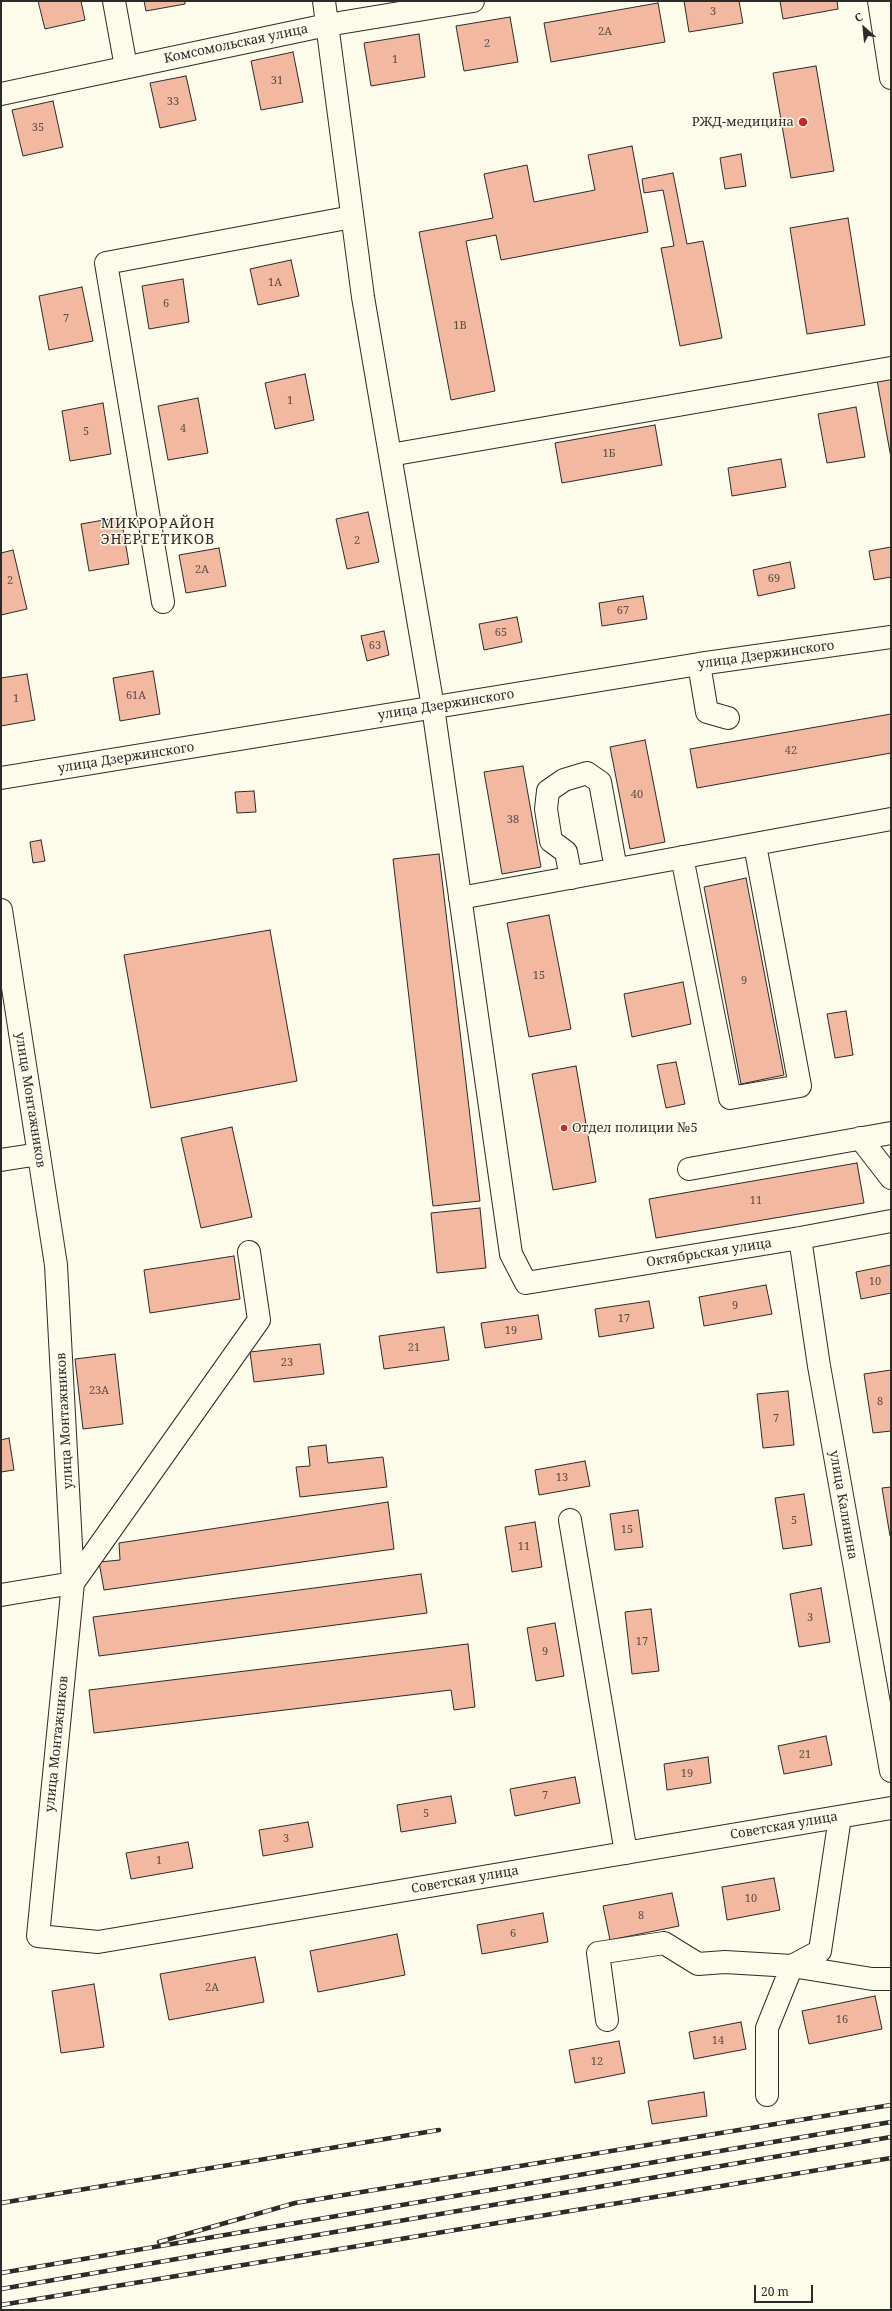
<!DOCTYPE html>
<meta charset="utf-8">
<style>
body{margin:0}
#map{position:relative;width:892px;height:2311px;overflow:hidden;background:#fdfbea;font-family:"Noto Serif",serif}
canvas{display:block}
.frame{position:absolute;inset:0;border:2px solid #2b2b2b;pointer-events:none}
.north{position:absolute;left:844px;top:8px;width:40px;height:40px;-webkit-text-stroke:3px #fdfbea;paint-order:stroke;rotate:333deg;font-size:11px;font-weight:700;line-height:16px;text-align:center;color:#2b2b2b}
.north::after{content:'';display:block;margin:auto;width:14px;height:18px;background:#2b2b2b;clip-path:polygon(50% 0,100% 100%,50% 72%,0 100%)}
.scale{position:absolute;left:754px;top:2285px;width:59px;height:18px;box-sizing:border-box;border:2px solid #2b2b2b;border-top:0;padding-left:5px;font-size:12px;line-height:14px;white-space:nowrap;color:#2b2b2b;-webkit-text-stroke:3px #fdfbea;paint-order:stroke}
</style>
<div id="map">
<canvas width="892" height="2311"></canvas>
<div class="frame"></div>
<div class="north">С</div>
<div class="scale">20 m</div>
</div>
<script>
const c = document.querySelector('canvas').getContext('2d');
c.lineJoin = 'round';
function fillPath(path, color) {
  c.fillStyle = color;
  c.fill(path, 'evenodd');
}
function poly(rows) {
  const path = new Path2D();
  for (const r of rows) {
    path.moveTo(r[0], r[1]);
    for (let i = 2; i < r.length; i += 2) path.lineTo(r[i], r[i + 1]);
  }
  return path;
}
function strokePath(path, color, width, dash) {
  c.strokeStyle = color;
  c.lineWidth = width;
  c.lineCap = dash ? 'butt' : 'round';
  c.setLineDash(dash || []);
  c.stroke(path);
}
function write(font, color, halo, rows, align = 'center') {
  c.font = font + ' "Noto Serif",serif';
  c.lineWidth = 3;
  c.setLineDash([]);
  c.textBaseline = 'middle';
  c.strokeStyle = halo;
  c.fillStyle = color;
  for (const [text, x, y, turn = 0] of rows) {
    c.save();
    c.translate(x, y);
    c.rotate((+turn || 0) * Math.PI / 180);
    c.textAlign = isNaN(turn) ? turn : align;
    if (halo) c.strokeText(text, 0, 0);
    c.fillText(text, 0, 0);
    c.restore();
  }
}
const building = poly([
 [38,1,81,1,85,20,45,29,38,1],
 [144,1,185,1,185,4,146,11,144,1],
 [684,1,739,1,743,23,689,32,684,1],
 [780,1,837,1,838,9,783,19,780,1],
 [658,3,665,42,551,62,544,23,658,3],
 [510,17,518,62,464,71,456,26,510,17],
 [419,34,425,77,371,86,364,43,419,34],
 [293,52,303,102,261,110,251,61,293,52],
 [816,66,834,171,791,178,773,73,816,66],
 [186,76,196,120,160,128,150,83,186,76],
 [53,101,63,147,23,156,12,110,53,101],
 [632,146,648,232,501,260,496,235,466,241,495,391,451,400,419,232,493,218,484,174,527,165,534,202,595,190,588,155,632,146],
 [741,154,746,186,725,189,720,158,741,154],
 [673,173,687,244,703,241,722,338,680,346,661,248,674,246,663,190,644,193,642,179,673,173],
 [848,218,865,325,807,334,790,228,848,218],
 [291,260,299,296,258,305,250,269,291,260],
 [183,279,189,322,149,329,142,286,183,279],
 [82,287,93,341,49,350,39,296,82,287],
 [305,374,314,420,275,429,265,383,305,374],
 [891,377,891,458,877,380,891,377],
 [198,398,208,453,168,460,158,406,198,398],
 [103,403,111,454,70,461,62,411,103,403],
 [856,407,865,457,827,463,818,414,856,407],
 [655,425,662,465,562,483,555,443,655,425],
 [781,459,786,487,732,496,728,468,781,459],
 [368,512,379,562,347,569,336,519,368,512],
 [121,517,129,564,89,571,81,524,121,517],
 [891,547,891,577,874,580,869,551,891,547],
 [219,548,226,586,186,593,179,555,219,548],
 [13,550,27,609,1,615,1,553,13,550],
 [790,562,795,588,758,596,753,570,790,562],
 [643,596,647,619,602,626,599,603,643,596],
 [517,617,522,642,484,650,479,624,517,617],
 [384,631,389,655,367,661,361,636,384,631],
 [153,671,160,714,120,721,113,678,153,671],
 [27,674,35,720,1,726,1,678,27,674],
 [891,714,891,753,697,788,690,749,891,714],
 [645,740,665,842,630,849,610,747,645,740],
 [523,766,541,867,502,874,484,772,523,766],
 [254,791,256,812,237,813,235,792,254,791],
 [41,840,45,861,33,863,30,842,41,840],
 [439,854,480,1201,433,1206,393,859,439,854],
 [746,878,784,1075,741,1084,704,887,746,878],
 [549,915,571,1029,529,1037,507,923,549,915],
 [270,930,297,1081,151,1108,124,955,270,930],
 [683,982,691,1024,632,1037,624,994,683,982],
 [846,1011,853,1055,835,1058,827,1014,846,1011],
 [676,1062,685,1104,666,1108,657,1065,676,1062],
 [576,1066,596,1182,553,1190,532,1074,576,1066],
 [232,1127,252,1217,201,1228,181,1138,232,1127],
 [857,1163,864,1203,656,1238,649,1199,857,1163],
 [480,1208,486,1268,437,1273,431,1213,480,1208],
 [234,1256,240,1299,150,1313,144,1270,234,1256],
 [891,1265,891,1293,861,1299,856,1272,891,1265],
 [766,1285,772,1314,704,1326,699,1297,766,1285],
 [649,1301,654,1328,599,1337,595,1309,649,1301],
 [538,1315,542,1339,485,1348,481,1323,538,1315],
 [444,1327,449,1360,384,1369,379,1336,444,1327],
 [320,1344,324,1374,254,1382,250,1352,320,1344],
 [115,1354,123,1424,83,1429,75,1359,115,1354],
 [891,1370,891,1431,873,1433,864,1374,891,1370],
 [788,1391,794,1445,763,1448,757,1394,788,1391],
 [9,1438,14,1470,1,1472,1,1440,9,1438],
 [326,1445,328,1463,383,1457,387,1487,300,1497,296,1467,310,1466,308,1447,326,1445],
 [585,1461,590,1486,539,1495,535,1470,585,1461],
 [891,1487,891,1536,890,1536,882,1488,891,1487],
 [804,1494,812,1545,783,1549,775,1498,804,1494],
 [388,1502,394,1549,104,1590,99,1562,120,1560,119,1543,388,1502],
 [638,1510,643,1547,615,1550,610,1514,638,1510],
 [535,1522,542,1567,512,1572,505,1527,535,1522],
 [421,1574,427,1613,99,1656,93,1617,421,1574],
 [821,1588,830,1642,799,1647,790,1594,821,1588],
 [651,1609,659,1671,632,1674,625,1612,651,1609],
 [555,1623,564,1676,536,1681,527,1628,555,1623],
 [468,1644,475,1707,454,1710,451,1690,94,1733,89,1690,468,1644],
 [826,1736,832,1765,784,1774,778,1746,826,1736],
 [708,1757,711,1783,667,1790,664,1764,708,1757],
 [575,1777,580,1803,515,1816,510,1789,575,1777],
 [451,1796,456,1823,401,1832,397,1805,451,1796],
 [308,1822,313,1847,263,1856,259,1830,308,1822],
 [188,1842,193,1868,131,1879,126,1853,188,1842],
 [774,1878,780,1910,727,1920,722,1887,774,1878],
 [672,1893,679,1926,610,1940,603,1906,672,1893],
 [543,1913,548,1942,482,1954,477,1925,543,1913],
 [397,1934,405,1975,318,1992,310,1951,397,1934],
 [255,1957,264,2002,169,2020,160,1974,255,1957],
 [94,1984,104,2047,61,2053,52,1991,94,1984],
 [875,1996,882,2029,809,2044,802,2011,875,1996],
 [741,2022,746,2049,694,2059,689,2032,741,2022],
 [619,2041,625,2073,575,2083,569,2050,619,2041],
 [704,2092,707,2116,652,2124,648,2101,704,2092]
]);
fillPath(building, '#f2b8a0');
strokePath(building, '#2b2b2b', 1);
const minor = poly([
 [114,1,126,67],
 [324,1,363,297,433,707,511,1254,526,1283,800,1238,891,1221],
 [879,1,891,78],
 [1,94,327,25,473,1],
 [390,455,891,368],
 [163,602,106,263,352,217],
 [699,664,707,712,728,718],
 [1,778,699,664,891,637],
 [682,857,730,1098,800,1086,755,845],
 [571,878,566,852,551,841,546,809,548,791,564,780,587,773,600,782,616,869],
 [460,898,891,819],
 [1,910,56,1265,73,1583,38,1936,98,1942,891,1808],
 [860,1138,891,1178],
 [1,1160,39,1154],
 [689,1169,891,1133],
 [800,1238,819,1366,891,1771],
 [570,1520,626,1853],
 [1,1595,73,1583,259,1320,249,1252],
 [607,2020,598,1953,664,1943,698,1964,725,1962,792,1966,872,1979,891,1979],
 [767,2095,767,2028,792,1966,820,1951,840,1817]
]);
strokePath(minor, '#2b2b2b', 24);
strokePath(minor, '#fdfbea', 22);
const rail = poly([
 [1,2203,439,2130],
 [159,2242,295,2203,891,2105],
 [1,2273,891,2122],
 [1,2289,891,2137],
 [1,2305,891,2158]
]);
strokePath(rail, '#2b2b2b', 4.5);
strokePath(rail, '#fdfbea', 3, [9]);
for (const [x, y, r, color] of [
 [803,122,5,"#c62828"],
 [564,1128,4,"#c62828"]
]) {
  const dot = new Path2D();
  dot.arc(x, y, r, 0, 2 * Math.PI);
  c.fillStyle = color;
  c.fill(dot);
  strokePath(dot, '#fdfbea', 1.5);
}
write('11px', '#5d4e48', null, [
 ["3",713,12],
 ["2А",605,32],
 ["2",487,44],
 ["1",395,60],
 ["31",277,81],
 ["33",173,102],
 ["35",38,128],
 ["1А",275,283],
 ["6",166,304],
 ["7",66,319],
 ["1В",460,326],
 ["1",290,401],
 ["4",183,429],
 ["5",86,432],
 ["1Б",609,454],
 ["2",357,541],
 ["2А",202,570],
 ["69",774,579],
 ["2",10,581],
 ["67",623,611],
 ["65",501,633],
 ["63",375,646],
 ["61А",136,696],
 ["1",16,699],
 ["42",791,751],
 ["40",637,795],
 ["38",513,820],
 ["15",539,976],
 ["9",744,981],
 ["11",756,1201],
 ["10",875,1282],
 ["9",735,1306],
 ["17",624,1319],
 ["19",511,1331],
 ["21",414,1348],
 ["23",287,1363],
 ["23А",99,1391],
 ["8",880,1402],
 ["7",776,1419],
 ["13",562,1478],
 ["5",794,1521],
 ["15",627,1530],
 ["11",524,1547],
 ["3",810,1618],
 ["17",642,1642],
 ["9",545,1652],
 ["21",805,1755],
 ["19",687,1774],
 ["7",545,1796],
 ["5",426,1814],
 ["3",286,1839],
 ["1",159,1861],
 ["10",751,1899],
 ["8",641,1916],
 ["6",513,1934],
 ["2А",212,1988],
 ["16",842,2020],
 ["14",718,2041],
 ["12",597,2062]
]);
write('13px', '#2b2b2b', '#fdfbea', [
 ["Комсомольская улица",236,44,-12],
 ["улица Дзержинского",766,655,-8],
 ["улица Дзержинского",446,705,-9],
 ["улица Дзержинского",126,758,-9],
 ["улица Монтажников",30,1100,81],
 ["Октябрьская улица",709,1253,-9],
 ["улица Монтажников",65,1421,-93],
 ["улица Калинина",843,1505,80],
 ["улица Монтажников",57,1744,-84],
 ["Советская улица",784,1826,-10],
 ["Советская улица",465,1880,-10]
]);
write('13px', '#2b2b2b', '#fdfbea', [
 ["РЖД-медицина",794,122],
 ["Отдел полиции №5",572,1128,"left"]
], 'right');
c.letterSpacing = '1px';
write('14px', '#2b2b2b', '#fdfbea', [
 ["МИКРОРАЙОН",158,524],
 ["ЭНЕРГЕТИКОВ",158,540]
]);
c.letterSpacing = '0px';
</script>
